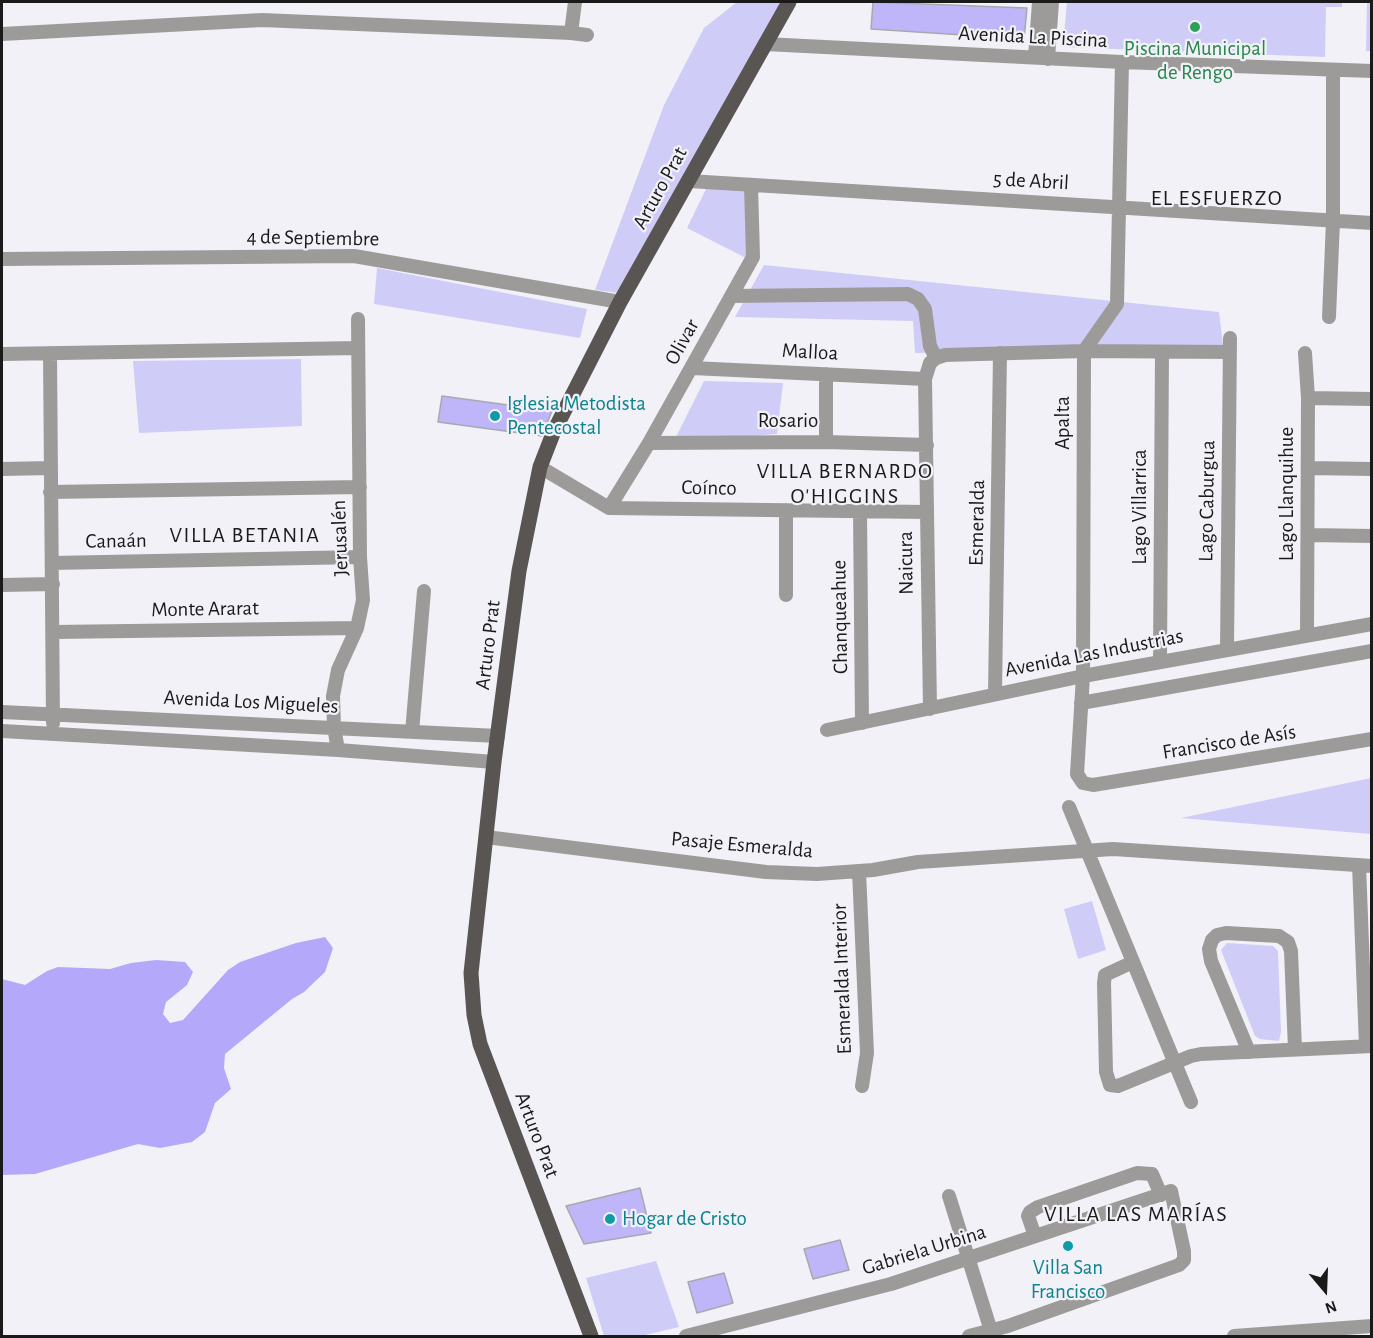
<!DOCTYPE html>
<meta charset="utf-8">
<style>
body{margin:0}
#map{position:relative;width:1373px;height:1338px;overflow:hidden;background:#f2f1f7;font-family:"Alegreya Sans",sans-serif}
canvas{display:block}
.frame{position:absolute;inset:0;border:3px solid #1a1a1b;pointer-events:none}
.north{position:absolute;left:1295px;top:1260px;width:60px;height:60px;-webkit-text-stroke:4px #f2f1f7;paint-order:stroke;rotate:161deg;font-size:16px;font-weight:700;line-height:24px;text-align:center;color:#1a1a1b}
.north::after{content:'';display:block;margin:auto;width:21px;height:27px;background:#1a1a1b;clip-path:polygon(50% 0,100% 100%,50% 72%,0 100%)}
</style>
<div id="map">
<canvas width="1373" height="1338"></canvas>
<div class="frame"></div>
<div class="north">N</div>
</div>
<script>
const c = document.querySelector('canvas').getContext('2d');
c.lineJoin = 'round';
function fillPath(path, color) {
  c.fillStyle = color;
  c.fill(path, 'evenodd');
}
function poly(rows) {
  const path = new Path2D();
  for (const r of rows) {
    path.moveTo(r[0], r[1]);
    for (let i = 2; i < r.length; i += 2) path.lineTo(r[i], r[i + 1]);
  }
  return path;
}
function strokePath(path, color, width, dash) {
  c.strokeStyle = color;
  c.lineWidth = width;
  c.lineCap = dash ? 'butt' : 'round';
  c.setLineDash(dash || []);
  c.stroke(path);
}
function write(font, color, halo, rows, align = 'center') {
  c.font = font + ' "Alegreya Sans",sans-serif';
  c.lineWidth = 4.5;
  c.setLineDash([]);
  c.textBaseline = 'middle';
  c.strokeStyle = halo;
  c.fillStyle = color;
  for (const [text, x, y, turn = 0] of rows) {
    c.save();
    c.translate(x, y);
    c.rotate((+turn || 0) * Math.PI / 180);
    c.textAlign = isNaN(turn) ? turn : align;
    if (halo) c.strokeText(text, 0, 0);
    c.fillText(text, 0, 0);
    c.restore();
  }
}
fillPath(poly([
 [737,2,790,2,627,294,595,290,664,105,704,28],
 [1067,2,1342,2,1342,7,1326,7,1325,57,1063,47],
 [1367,2,1371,2,1371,51,1366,51],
 [707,187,757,192,750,260,687,228],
 [764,265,1219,312,1223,345,915,353,913,321,735,317],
 [377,268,587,309,580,338,374,304],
 [301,359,302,426,139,433,133,361],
 [704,381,783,383,777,434,674,441],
 [1371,778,1371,834,1181,818],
 [1092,901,1106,950,1078,959,1064,909],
 [1227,943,1273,946,1278,951,1281,1032,1279,1041,1260,1039,1255,1036,1221,950],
 [656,1261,679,1327,641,1336,604,1336,586,1278]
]), '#d0ccf8');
fillPath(poly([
 [325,937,333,948,325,972,304,992,292,999,225,1054,224,1068,231,1089,215,1103,205,1132,192,1142,160,1148,138,1144,35,1174,2,1175,2,979,25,985,47,971,58,967,110,969,131,963,156,960,185,962,193,972,187,985,166,1002,163,1014,170,1023,183,1020,228,970,240,962,296,943]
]), '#b3a8fa');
const building = poly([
 [873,2,1027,8,1024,39,871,29,873,2],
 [442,396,552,411,542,436,438,422,442,396],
 [640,1188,651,1233,584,1244,566,1206,640,1188],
 [840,1240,849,1270,813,1279,804,1249,840,1240],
 [724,1273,733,1303,697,1313,688,1282,724,1273]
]);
fillPath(building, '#beb6f9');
strokePath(building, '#a8a8ad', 1.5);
strokePath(poly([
 [575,2,571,33,587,35],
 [2,34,262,20,571,33],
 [765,44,1122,62,1372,71],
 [1035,57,1039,2],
 [1048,59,1052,2],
 [1122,62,1117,304,1084,351,1083,676,1077,774,1083,783,1093,785,1372,739],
 [689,181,1372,223],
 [2,259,354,256,620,302],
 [732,296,908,294,918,299,925,309,930,346,936,358],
 [1329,317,1333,221,1333,70],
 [50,353,53,723],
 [1305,353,1308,398,1307,635],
 [2,354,358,348],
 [692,368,925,379],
 [1308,398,1372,399],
 [826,442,826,374],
 [649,443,826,442,927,445],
 [540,467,609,508,926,512],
 [1308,468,1372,469],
 [2,469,50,468],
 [50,492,360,487],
 [609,508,649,443,753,257,751,185],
 [860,511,862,723],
 [1308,535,1372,536],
 [52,563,360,557],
 [2,585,53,584],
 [786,595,786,510],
 [53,632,357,628],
 [1227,650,1230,338],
 [1160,662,1162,352],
 [995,694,1000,353],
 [1081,703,1372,651],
 [930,709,925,379,930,363,936,358,945,355,1084,351,1230,352],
 [2,712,498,736],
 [827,730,1083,676,1372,624],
 [2,731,338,750,494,762],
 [412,732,424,591],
 [338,750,334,727,333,696,338,670,357,628,363,600,360,557,358,319],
 [1069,807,1191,1102],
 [486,837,766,872,817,874,873,870,918,862,1113,849,1372,866],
 [1359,865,1366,1046],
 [859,871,867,1053,862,1086],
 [1133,962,1105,975,1104,983,1106,1072,1110,1085,1118,1086,1191,1056,1201,1054,1372,1046],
 [1249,1052,1211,961,1209,949,1212,940,1217,935,1226,933,1279,936,1288,942,1291,951,1295,1049],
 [949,1196,991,1331],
 [1035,1236,1028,1216,1030,1212,1038,1207,1137,1173,1152,1174,1161,1195],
 [686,1336,891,1284,1171,1191,1184,1251,1184,1260,1179,1265,1008,1326,969,1336],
 [1234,1336,1372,1326]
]), '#9d9b9a', 14);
strokePath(poly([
 [591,1336,480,1044,474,1015,471,973,494,762,519,571,540,467,554,431,620,302,789,2]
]), '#595553', 15);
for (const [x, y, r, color] of [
 [1195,27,6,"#2e9e5b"],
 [495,416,6,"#0f9aa8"],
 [610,1219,6,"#0f9aa8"],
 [1068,1246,6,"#0f9aa8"]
]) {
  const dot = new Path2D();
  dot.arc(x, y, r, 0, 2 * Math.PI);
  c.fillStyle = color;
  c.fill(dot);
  strokePath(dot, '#f2f1f7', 2);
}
write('21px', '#1a1a1b', '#f2f1f7', [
 ["Avenida La Piscina",1033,37,3],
 ["5 de Abril",1031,181,3],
 ["Arturo Prat",660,188,-61],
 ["4 de Septiembre",313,238,1],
 ["Olivar",682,342,-61],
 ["Malloa",810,352,3],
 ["Rosario",788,421],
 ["Apalta",1063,423,-90],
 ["Coínco",709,488,1],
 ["Lago Llanquihue",1287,494,-90],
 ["Lago Caburgua",1207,501,-89],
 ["Lago Villarrica",1140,507,-90],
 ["Esmeralda",977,523,-89],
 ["Jerusalén",340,538,-92],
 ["Canaán",116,541,-1],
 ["Naicura",906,563,-91],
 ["Monte Ararat",205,609,-1],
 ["Chanqueahue",840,617,-91],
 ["Arturo Prat",488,645,-83],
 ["Avenida Las Industrias",1094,653,-11],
 ["Avenida Los Migueles",251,702,3],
 ["Francisco de Asís",1229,742,-9],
 ["Pasaje Esmeralda",742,845,5],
 ["Esmeralda Interior",842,979,-92],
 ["Arturo Prat",537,1135,69],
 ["Gabriela Urbina",924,1250,-17]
]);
write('21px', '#27864d', '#f2f1f7', [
 ["Piscina Municipal",1195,49],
 ["de Rengo",1195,73]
]);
write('21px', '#0d838f', '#f2f1f7', [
 ["Iglesia Metodista",507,404],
 ["Pentecostal",507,428],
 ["Hogar de Cristo",622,1219],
 ["Villa San",1068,1268,"center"],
 ["Francisco",1068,1292,"center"]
], 'left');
c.letterSpacing = '1.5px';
write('22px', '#1a1a1b', '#f2f1f7', [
 ["EL ESFUERZO",1217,198],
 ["VILLA BERNARDO",845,471],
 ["O'HIGGINS",845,496],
 ["VILLA BETANIA",245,535],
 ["VILLA LAS MARÍAS",1136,1214]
]);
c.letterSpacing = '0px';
</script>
